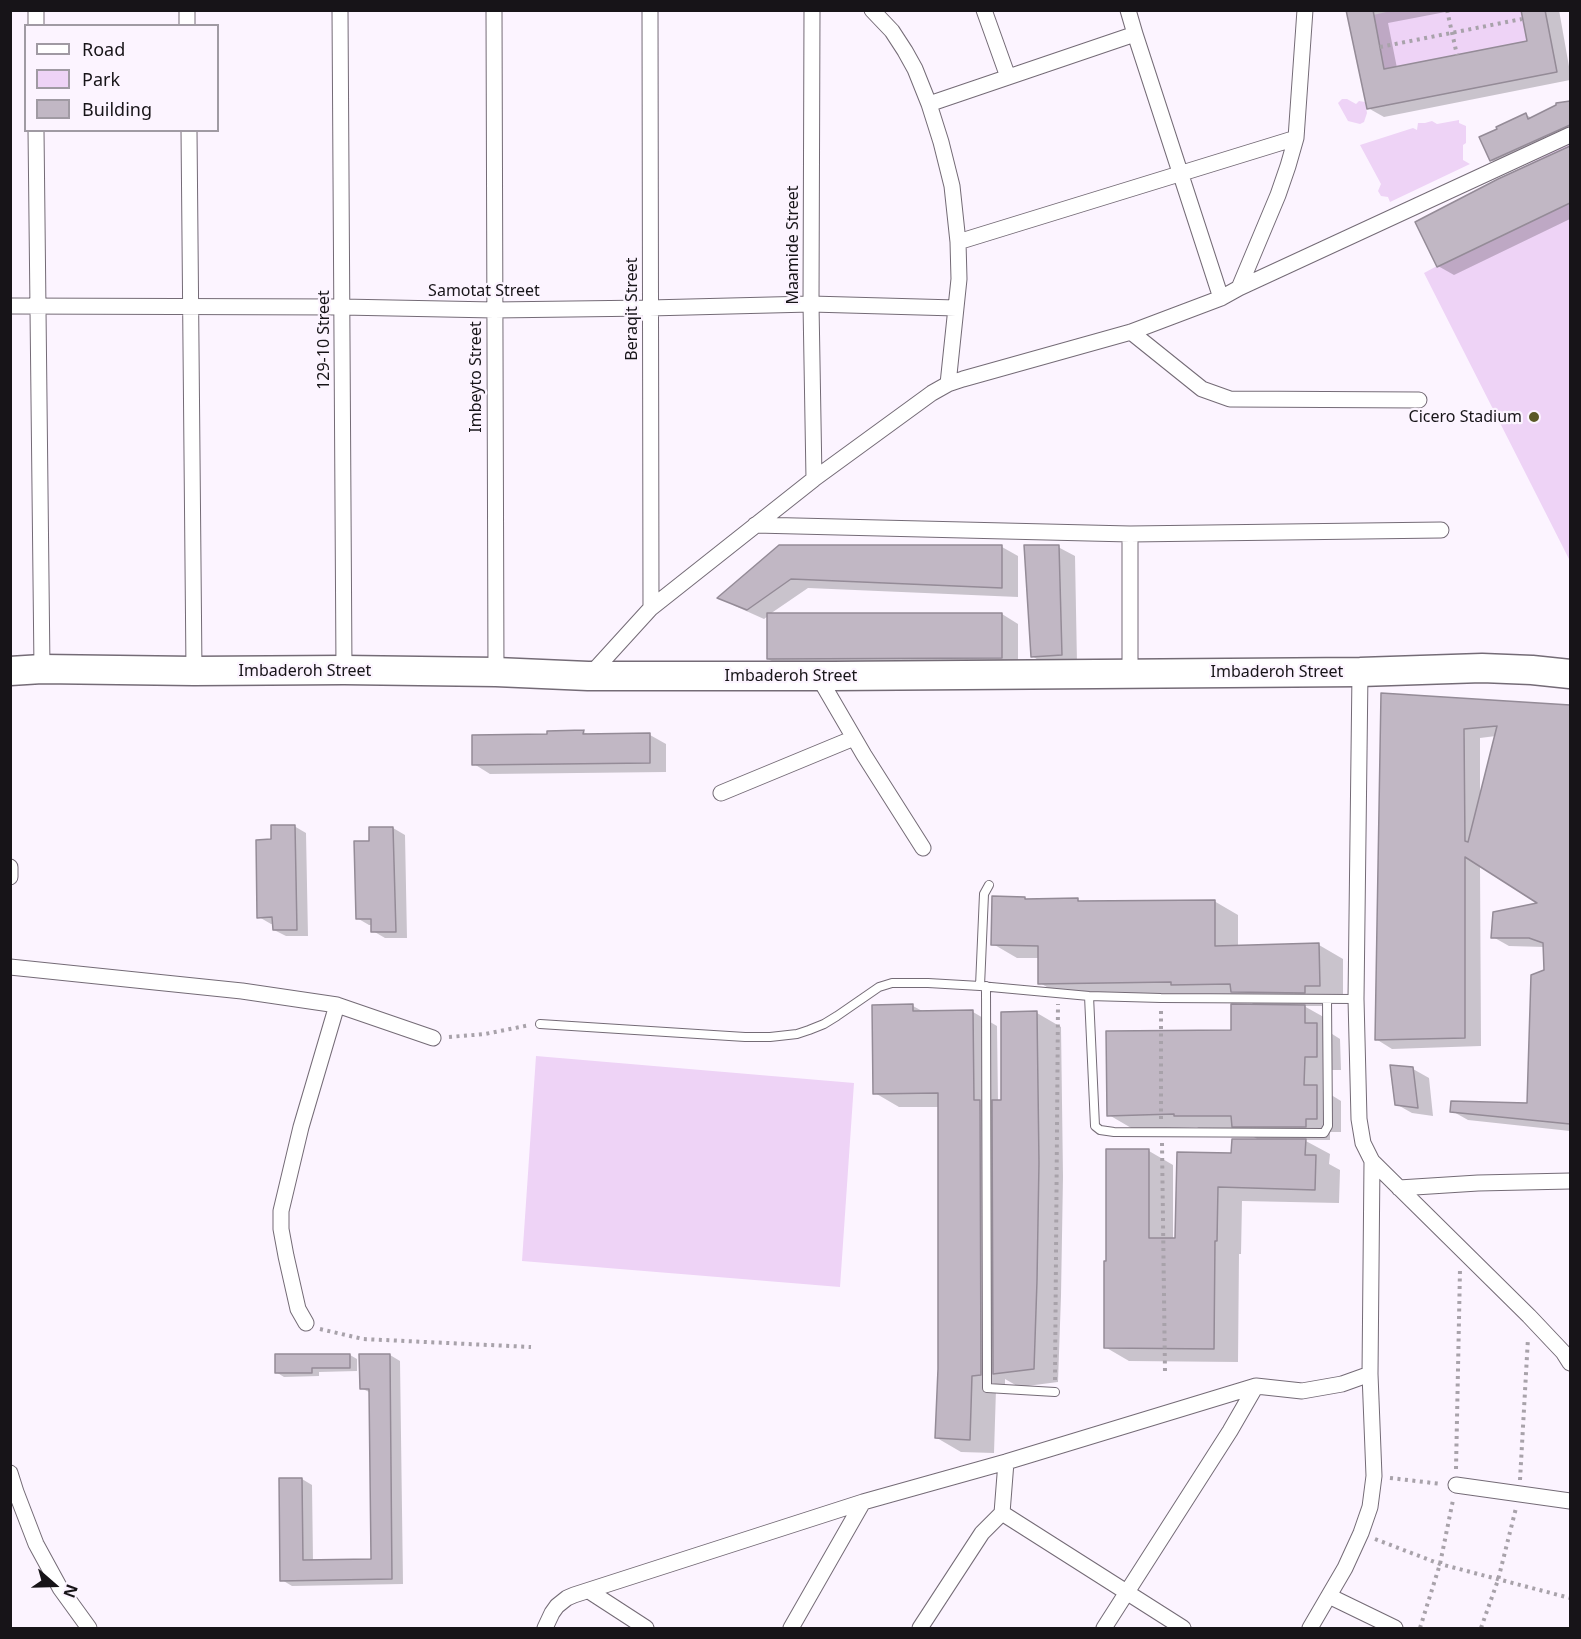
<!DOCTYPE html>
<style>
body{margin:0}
#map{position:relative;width:1581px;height:1639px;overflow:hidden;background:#fcf4ff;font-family:"Noto Sans",sans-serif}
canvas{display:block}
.frame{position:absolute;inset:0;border:12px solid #171418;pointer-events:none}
.legend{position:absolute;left:24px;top:24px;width:195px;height:108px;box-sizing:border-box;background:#fcf4ff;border:2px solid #a09aa3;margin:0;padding:8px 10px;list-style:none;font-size:18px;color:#171418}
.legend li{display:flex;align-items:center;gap:12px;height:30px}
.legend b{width:30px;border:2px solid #a09aa3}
.north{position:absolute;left:24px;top:1555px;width:60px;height:60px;-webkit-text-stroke:4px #fcf4ff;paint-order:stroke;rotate:110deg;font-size:16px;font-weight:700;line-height:24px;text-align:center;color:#171418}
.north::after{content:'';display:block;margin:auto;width:21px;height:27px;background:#171418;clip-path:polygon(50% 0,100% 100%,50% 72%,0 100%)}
</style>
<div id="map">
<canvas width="1581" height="1639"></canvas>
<div class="frame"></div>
<ul class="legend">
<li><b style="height:8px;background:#fff"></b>Road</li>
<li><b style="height:16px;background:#eed3f6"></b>Park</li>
<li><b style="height:16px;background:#c1b7c4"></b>Building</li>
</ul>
<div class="north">N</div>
</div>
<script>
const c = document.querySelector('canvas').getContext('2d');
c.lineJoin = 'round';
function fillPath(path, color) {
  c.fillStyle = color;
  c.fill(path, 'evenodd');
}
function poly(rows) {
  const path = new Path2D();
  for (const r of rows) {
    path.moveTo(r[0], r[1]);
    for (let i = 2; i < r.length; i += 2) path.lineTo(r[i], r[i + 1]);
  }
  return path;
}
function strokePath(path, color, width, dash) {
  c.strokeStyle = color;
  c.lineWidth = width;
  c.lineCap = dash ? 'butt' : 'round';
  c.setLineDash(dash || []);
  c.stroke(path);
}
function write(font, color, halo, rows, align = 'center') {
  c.font = font + ' "Noto Sans",sans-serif';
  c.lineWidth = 4.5;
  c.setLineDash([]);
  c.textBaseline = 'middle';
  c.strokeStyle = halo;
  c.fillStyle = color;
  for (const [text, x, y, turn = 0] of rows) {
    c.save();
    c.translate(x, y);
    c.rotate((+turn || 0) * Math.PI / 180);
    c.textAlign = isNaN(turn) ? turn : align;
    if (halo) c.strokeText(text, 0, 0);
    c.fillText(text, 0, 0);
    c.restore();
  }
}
fillPath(poly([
 [1395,10,1521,11,1527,41,1384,69,1373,15],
 [1342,99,1347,99,1356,104,1359,101,1365,102,1367,113,1364,122,1360,124,1348,121,1338,103],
 [1459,120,1459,123,1466,126,1466,143,1463,145,1463,160,1470,164,1390,202,1388,197,1381,196,1378,191,1381,184,1360,145,1413,128,1417,130,1418,123,1425,123,1432,121,1437,124],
 [1570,143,1570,561,1424,273,1437,266,1415,222],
 [536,1056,854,1083,840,1287,522,1261]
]), '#eed3f6');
fillPath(poly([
 [1347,10,1456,10,1388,23,1397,68,1529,42,1522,10,1559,10,1570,72,1570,80,1384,117,1368,108],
 [1570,102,1570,140,1506,169,1491,160,1526,115,1532,118],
 [1570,147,1570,219,1454,275,1438,266,1498,181],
 [779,547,1002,547,1018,556,1018,597,808,588,770,614,1002,614,1018,624,1018,667,785,668,768,659,768,616,764,619,735,606,720,597],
 [1058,547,1075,556,1077,664,1048,666,1032,656],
 [1383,694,1570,707,1570,1131,1468,1120,1452,1111,1528,1105,1545,971,1544,947,1509,946,1493,937,1541,904,1480,866,1481,1046,1392,1049,1376,1039],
 [1496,736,1480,795,1480,738],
 [583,732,590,735,650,735,666,744,666,772,490,774,474,764,548,736],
 [294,826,306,833,308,936,286,936,274,930,274,924,271,924,259,917,272,841],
 [393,828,405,835,407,938,385,938,373,931,373,925,369,925,357,918,371,843,371,829],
 [1024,898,1028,900,1077,900,1082,902,1214,901,1238,915,1238,947,1319,945,1343,959,1343,999,1329,999,1329,1006,1304,1006,1329,1020,1329,1032,1340,1039,1341,1070,1329,1070,1328,1093,1341,1101,1341,1132,1330,1132,1330,1140,1304,1140,1330,1154,1329,1164,1340,1170,1339,1203,1242,1201,1241,1254,1239,1254,1238,1362,1129,1361,1105,1347,1107,1262,1149,1151,1173,1165,1173,1239,1177,1239,1233,1155,1259,1140,1240,1129,1200,1129,1197,1127,1133,1129,1109,1115,1232,1031,1257,1006,1243,998,1064,997,1040,983,1040,958,1017,958,993,944],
 [913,1006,924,1012,973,1012,997,1026,998,1101,1003,1101,1037,1013,1061,1027,1063,1177,1061,1296,1058,1382,1019,1387,1005,1379,1005,1388,996,1389,994,1453,961,1452,937,1438,939,1369,940,1107,899,1107,875,1093],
 [1413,1069,1429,1078,1433,1116,1412,1113,1396,1104],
 [350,1355,357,1359,357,1371,319,1372,319,1376,284,1377,276,1372],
 [390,1355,400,1361,403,1584,292,1586,282,1580,302,1479,312,1485,313,1561,373,1561,371,1393,361,1388]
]), '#0003');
const building = poly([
 [1346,10,1373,10,1384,69,1527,41,1521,10,1545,10,1557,72,1367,109,1346,10],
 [1570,101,1570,125,1490,161,1479,137,1497,129,1496,127,1526,113,1528,119,1556,105,1556,103,1570,101],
 [1570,146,1570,203,1437,267,1415,222,1498,179,1570,146],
 [779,545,1002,545,1002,588,791,579,747,610,717,598,779,545],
 [1024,545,1059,545,1062,655,1031,657,1024,545],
 [767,613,1002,613,1002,658,767,659,767,613],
 [1381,693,1570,705,1570,1124,1450,1112,1451,1101,1527,1103,1531,975,1544,970,1543,943,1529,938,1491,938,1493,912,1537,903,1465,857,1465,1038,1375,1040,1381,693],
 [1497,726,1468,842,1465,841,1464,729,1497,726],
 [584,730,583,734,650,733,650,763,472,765,472,735,547,734,547,731,584,730],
 [271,825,295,825,297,930,273,930,272,917,257,918,256,840,271,839,271,825],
 [369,827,393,827,396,932,371,932,371,919,356,919,354,841,369,841,369,827],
 [992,896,1025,897,1025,899,1078,898,1078,901,1215,900,1215,946,1319,943,1320,986,1305,986,1305,993,1231,992,1230,984,1171,985,1171,982,1038,984,1038,946,991,945,992,896],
 [913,1004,913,1011,973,1010,974,1100,980,1100,981,1375,972,1376,970,1440,935,1438,938,1369,938,1093,873,1094,872,1005,913,1004],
 [1231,1004,1305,1005,1305,1023,1317,1023,1317,1057,1305,1057,1304,1085,1317,1085,1317,1119,1306,1119,1306,1127,1232,1127,1231,1116,1174,1116,1174,1114,1107,1116,1106,1031,1231,1030,1231,1004],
 [1037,1011,1039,1163,1037,1281,1034,1369,993,1374,992,1100,1001,1100,1001,1012,1037,1011],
 [1390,1065,1413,1067,1418,1108,1395,1105,1390,1065],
 [1232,1139,1306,1139,1305,1155,1316,1155,1315,1190,1218,1187,1217,1241,1215,1241,1214,1349,1104,1348,1104,1261,1106,1261,1106,1149,1149,1149,1149,1238,1175,1238,1177,1152,1231,1153,1232,1139],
 [275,1354,350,1354,350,1368,312,1368,312,1373,275,1373,275,1354],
 [359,1354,390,1354,392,1579,280,1581,279,1478,302,1478,303,1560,371,1559,369,1389,360,1389,359,1354]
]);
fillPath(building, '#c1b7c4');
strokePath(building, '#948b97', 1.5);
const lane = poly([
 [980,986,984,894,989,885],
 [986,986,987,1388,1055,1392],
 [1089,996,1095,1126,1100,1130,1114,1132,1324,1133,1328,1126,1327,999],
 [540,1024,745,1037,770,1037,797,1034,809,1030,824,1024,837,1016,879,987,892,983,928,983,980,986,1089,996,1161,998,1356,999]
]);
const street = poly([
 [36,10,36,26],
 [187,10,187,26],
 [340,10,344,670],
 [494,10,496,672],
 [650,10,651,608],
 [812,10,811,304,814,479],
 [872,10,892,31,905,51,915,69,929,104,941,142,952,186,958,242,959,279,948,384],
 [984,10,1008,77],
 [1128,10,1135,34,1221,298],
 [929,104,1135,34],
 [36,130,42,669],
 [189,130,194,671],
 [958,242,1296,138],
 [1239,288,1570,135],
 [10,306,342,307,494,310,649,308,811,304,956,308],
 [1131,332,1202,389,1230,399,1419,400],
 [755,525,1130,534,1441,530],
 [1130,534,1130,673],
 [590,675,651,608,814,479,932,393,948,384,963,379,1131,332,1221,298,1239,288,1278,195,1288,166,1296,138,1305,10],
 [818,676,864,755,923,848],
 [721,793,854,738],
 [10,867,10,877],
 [10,967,242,991,337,1005,433,1038],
 [1372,1161,1529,1316,1563,1352,1570,1363],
 [1399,1188,1478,1183,1570,1181],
 [306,1323,298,1309,286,1256,281,1229,281,1211,301,1127,337,1005],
 [10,1473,16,1492,36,1544,60,1588,89,1628],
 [1456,1485,1570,1501],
 [1002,1513,1183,1628],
 [589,1591,646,1628],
 [1329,1596,1395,1628],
 [545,1628,552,1613,557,1606,567,1598,574,1595,863,1502,1006,1462,1256,1386,1302,1391,1342,1384,1370,1374],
 [791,1628,863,1502],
 [920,1628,982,1533,1002,1513,1006,1462],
 [1104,1628,1230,1431,1256,1386],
 [1310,1628,1345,1568,1361,1533,1370,1507,1374,1476,1370,1374,1372,1161,1363,1143,1359,1119,1356,999,1360,672]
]);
const highway = poly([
 [10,671,42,669,194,671,344,670,496,672,588,676,833,676,1360,672,1482,668,1532,670,1570,674]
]);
strokePath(lane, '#746b76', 10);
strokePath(street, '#746b76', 17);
strokePath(highway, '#746b76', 31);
strokePath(poly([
 [1447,10,1457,55],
 [1380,47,1522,19],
 [1161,1011,1161,1120],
 [449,1037,485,1034,530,1025],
 [1162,1143,1165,1372],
 [320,1329,363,1339,531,1347],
 [1055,1380,1058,1004],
 [1456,1469,1460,1269],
 [1390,1478,1442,1484],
 [1520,1480,1528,1338],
 [1375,1539,1440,1564,1570,1598],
 [1420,1628,1440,1564,1453,1500],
 [1481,1628,1498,1580,1516,1508]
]), '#a8a2aa', 4, [3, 4.5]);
strokePath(lane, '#fff', 8);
strokePath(street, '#fff', 15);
strokePath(highway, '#fff', 28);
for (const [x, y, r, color] of [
 [1534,417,6,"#5a5926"]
]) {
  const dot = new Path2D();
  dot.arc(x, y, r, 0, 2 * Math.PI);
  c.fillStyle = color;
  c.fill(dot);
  strokePath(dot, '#fcf4ff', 2);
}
write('16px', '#171418', '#fcf4ff', [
 ["Maamide Street",793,245,-90],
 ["Samotat Street",484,291],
 ["Beraqit Street",632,309,-90],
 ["129-10 Street",324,340,-90],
 ["Imbeyto Street",476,377,-90],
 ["Imbaderoh Street",305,671],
 ["Imbaderoh Street",1277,672],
 ["Imbaderoh Street",791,676]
]);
write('16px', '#171418', '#fcf4ff', [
 ["Cicero Stadium",1522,417]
], 'right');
</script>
